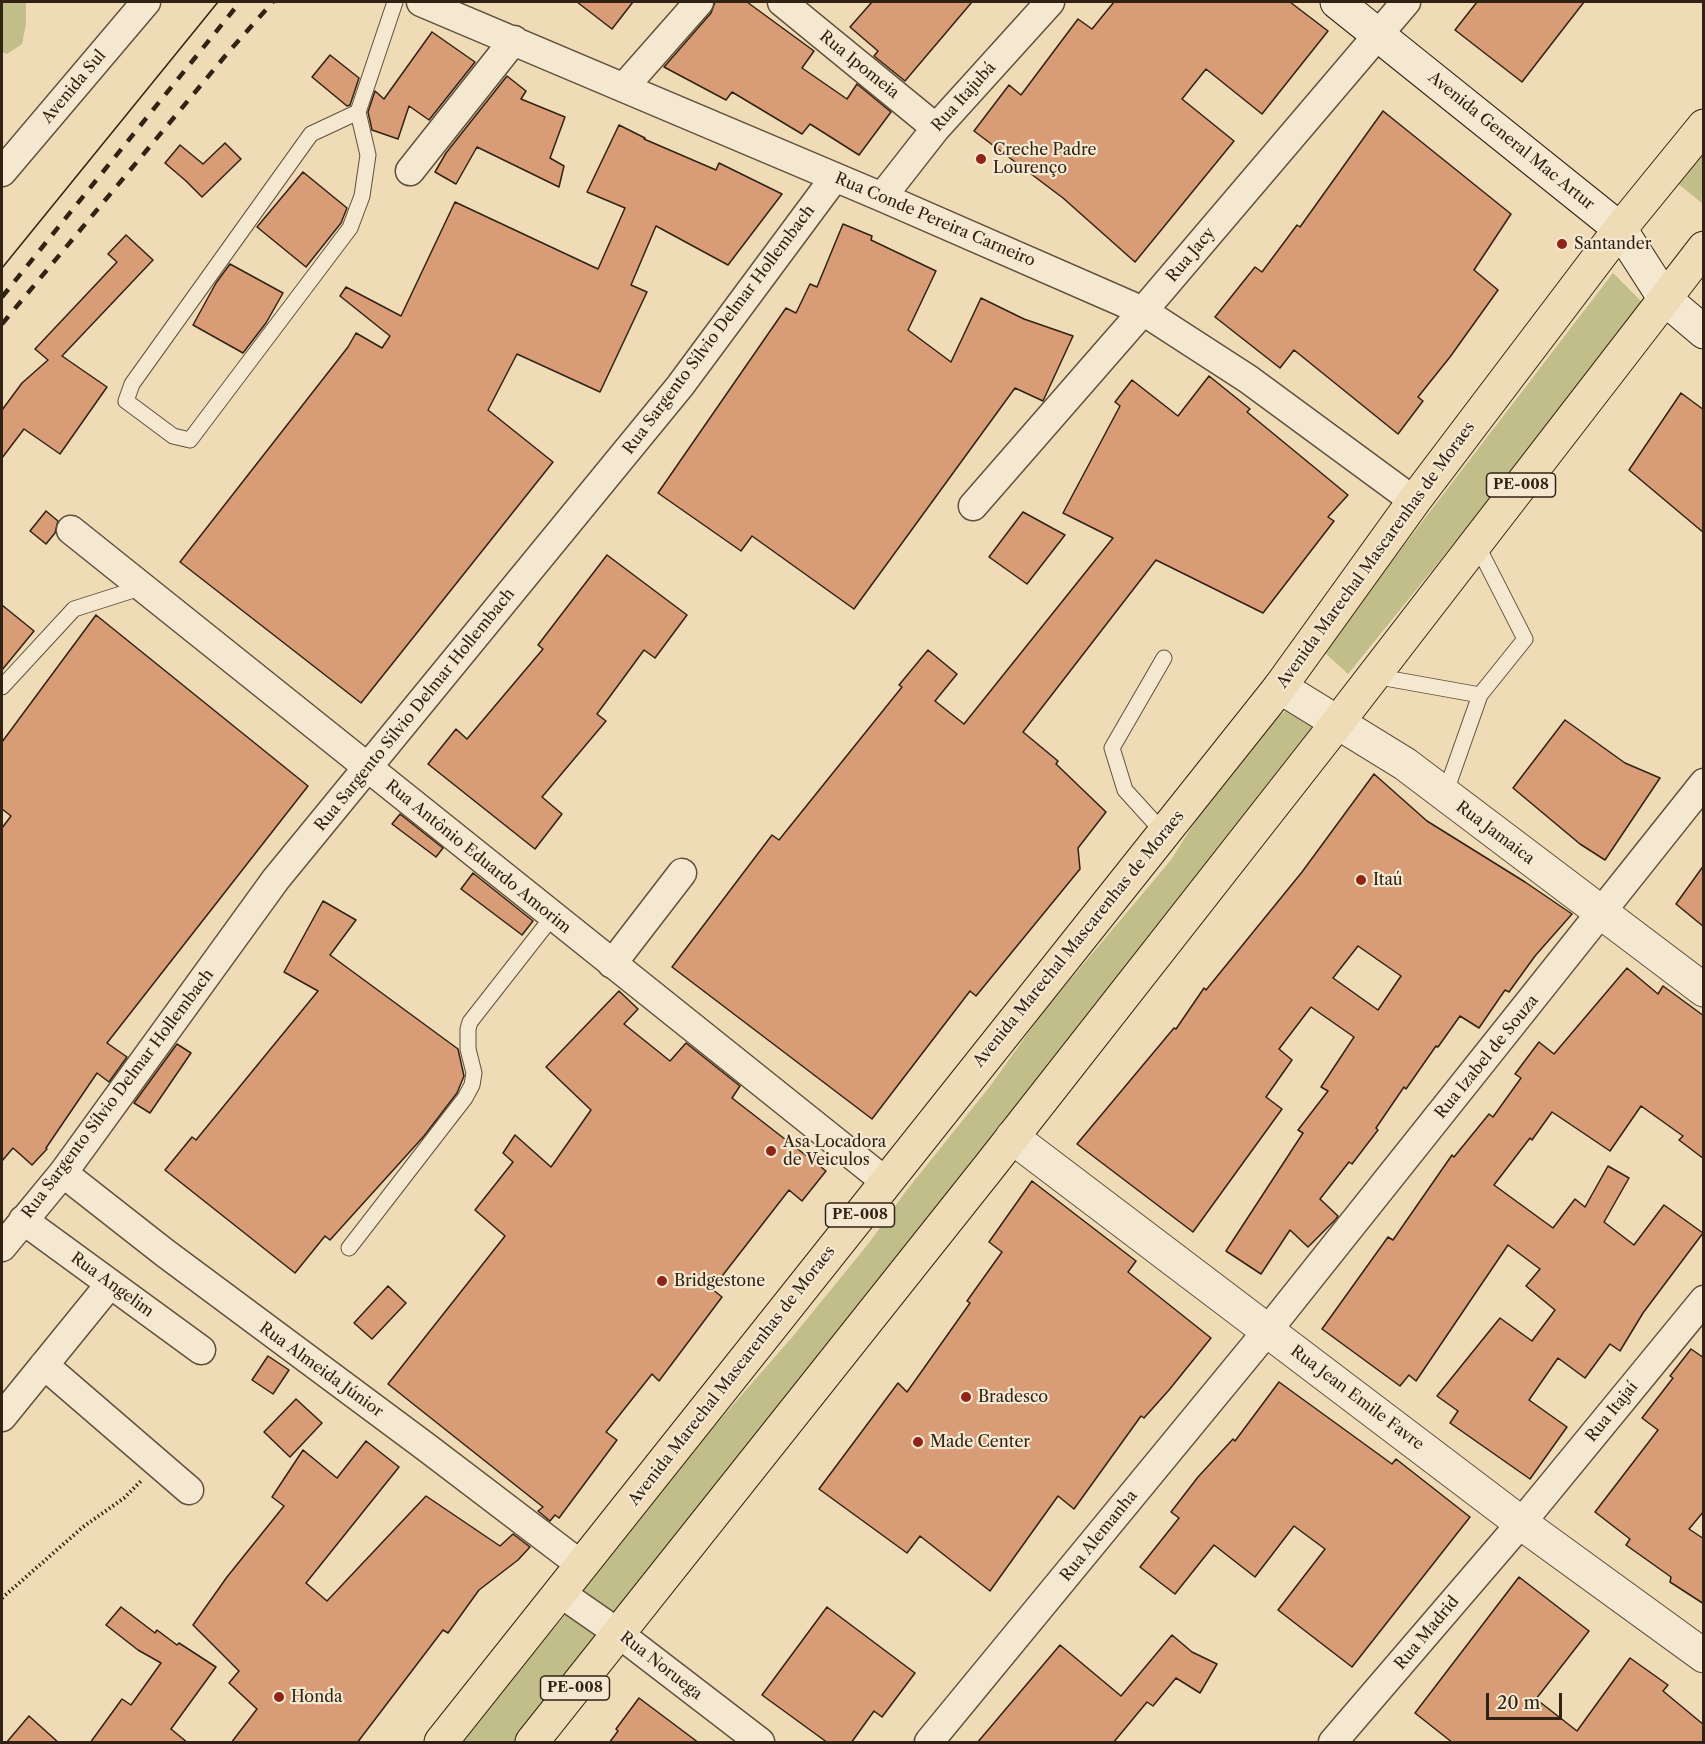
<!DOCTYPE html>
<meta charset="utf-8">
<style>
body{margin:0}
#map{position:relative;width:1705px;height:1744px;overflow:hidden;background:#efdcb7;font-family:"Libre Caslon Text",serif}
canvas{display:block}
.frame{position:absolute;inset:0;border:3px solid #322213;pointer-events:none}
.scale{position:absolute;left:1486px;top:1693px;width:76px;height:27px;box-sizing:border-box;border:3px solid #322213;border-top:0;padding-left:8px;font-size:18px;line-height:21px;white-space:nowrap;color:#322213;-webkit-text-stroke:4px #f5e8d0;paint-order:stroke}
</style>
<div id="map">
<canvas width="1705" height="1744"></canvas>
<div class="frame"></div>
<div class="scale">20 m</div>
</div>
<script>
const c = document.querySelector('canvas').getContext('2d');
c.lineJoin = 'round';
function fillPath(path, color) {
  c.fillStyle = color;
  c.fill(path, 'evenodd');
}
function poly(rows) {
  const path = new Path2D();
  for (const r of rows) {
    path.moveTo(r[0], r[1]);
    for (let i = 2; i < r.length; i += 2) path.lineTo(r[i], r[i + 1]);
  }
  return path;
}
function strokePath(path, color, width, dash) {
  c.strokeStyle = color;
  c.lineWidth = width;
  c.lineCap = dash ? 'butt' : 'round';
  c.setLineDash(dash || []);
  c.stroke(path);
}
function write(font, color, halo, rows, align = 'center') {
  c.font = font + ' "Libre Caslon Text",serif';
  c.lineWidth = 4.5;
  c.setLineDash([]);
  c.textBaseline = 'middle';
  c.strokeStyle = halo;
  c.fillStyle = color;
  for (const [text, x, y, turn = 0] of rows) {
    c.save();
    c.translate(x, y);
    c.rotate((+turn || 0) * Math.PI / 180);
    c.textAlign = isNaN(turn) ? turn : align;
    if (halo) c.strokeText(text, 0, 0);
    c.fillText(text, 0, 0);
    c.restore();
  }
}
fillPath(poly([
 [2,2,26,2,26,24,22,44,7,54,2,52],
 [1703,150,1703,204,1676,182],
 [1613,273,1646,306,1348,674,1323,651],
 [1293,704,1321,724,617,1619,579,1587,649,1501,794,1335,869,1243,906,1191,991,1085,1043,1012,1171,860,1238,753],
 [566,1614,602,1641,519,1742,458,1742]
]), '#c1be89');
const building = poly([
 [577,2,633,2,612,29,577,2],
 [715,2,747,2,814,51,802,68,847,99,857,84,891,112,859,155,810,124,802,134,732,92,726,100,664,67,711,13,715,2],
 [872,2,972,2,905,81,874,56,878,51,850,27,872,2],
 [1114,2,1290,2,1328,31,1262,114,1206,69,1182,99,1234,141,1135,262,1063,198,974,131,1009,85,1021,95,1078,19,1092,29,1114,2],
 [1477,2,1584,2,1522,82,1455,30,1477,2],
 [432,32,475,62,429,120,409,106,398,139,372,130,368,112,375,91,384,99,432,32],
 [330,55,359,78,350,105,347,106,312,77,330,55],
 [507,76,526,91,521,99,565,117,550,158,564,166,559,187,477,147,456,184,435,172,446,153,507,76],
 [1383,111,1511,214,1474,270,1498,290,1450,357,1418,397,1423,401,1398,434,1294,350,1280,368,1215,317,1255,267,1262,272,1297,225,1300,227,1383,111],
 [619,125,645,138,644,139,716,170,719,163,782,194,728,265,656,226,631,285,647,292,600,392,517,354,488,410,553,462,361,703,180,562,348,347,356,333,382,348,390,336,340,296,346,287,401,316,455,202,598,269,625,208,587,192,619,125],
 [225,143,241,159,202,197,186,181,165,163,180,145,203,164,225,143],
 [303,172,347,208,341,223,306,267,257,227,303,172],
 [843,224,872,236,871,240,936,271,908,330,951,362,981,298,1024,319,1073,336,1043,401,1015,388,854,609,752,536,741,551,658,493,786,308,796,313,810,284,817,287,843,224],
 [126,235,153,260,62,356,107,387,60,454,24,429,2,458,2,410,22,383,48,360,35,349,117,262,108,254,126,235],
 [230,264,283,293,266,323,243,353,193,325,216,283,230,264],
 [1209,376,1250,409,1247,412,1348,495,1328,517,1334,521,1263,613,1156,560,1023,732,1058,761,1056,764,1106,812,1078,848,1080,869,976,996,970,991,872,1119,672,967,772,835,779,840,902,687,899,685,928,650,957,674,935,701,964,724,1113,538,1063,513,1120,406,1115,402,1132,380,1178,416,1209,376],
 [1681,393,1704,410,1704,533,1629,470,1681,393],
 [46,511,58,521,55,533,46,544,30,531,46,511],
 [1023,512,1065,535,1027,584,989,557,1023,512],
 [607,555,687,615,655,658,644,650,597,714,606,721,542,797,562,814,535,849,428,764,456,729,467,739,543,649,538,645,607,555],
 [2,605,34,631,2,670,2,605],
 [96,615,308,786,107,1043,127,1057,109,1082,97,1073,46,1148,47,1149,32,1165,13,1148,2,1161,2,828,11,816,2,809,2,742,96,615],
 [1565,720,1625,763,1660,778,1605,860,1580,844,1513,788,1565,720],
 [1374,774,1427,821,1525,882,1572,914,1535,956,1509,992,1505,990,1479,1028,1460,1016,1438,1047,1436,1046,1406,1089,1404,1087,1376,1128,1378,1130,1352,1164,1349,1162,1320,1199,1338,1216,1336,1219,1308,1247,1290,1230,1261,1274,1226,1251,1303,1133,1298,1130,1328,1091,1321,1087,1354,1037,1311,1007,1279,1049,1292,1060,1266,1097,1282,1109,1193,1232,1077,1144,1174,1028,1176,1029,1204,988,1206,990,1302,872,1374,774],
 [1358,946,1401,976,1378,1010,1333,978,1358,946],
 [400,814,443,848,436,857,392,824,400,814],
 [1704,865,1704,927,1676,904,1704,865],
 [473,873,533,921,522,935,461,889,473,873],
 [323,901,356,920,330,955,458,1049,464,1076,457,1093,424,1136,330,1240,325,1236,295,1273,165,1170,192,1137,196,1140,318,991,284,972,323,901],
 [1627,968,1658,994,1663,986,1704,1016,1704,1159,1679,1140,1683,1136,1641,1106,1610,1151,1552,1112,1532,1140,1530,1138,1494,1185,1553,1228,1575,1199,1585,1207,1608,1166,1629,1178,1604,1222,1634,1245,1664,1205,1703,1233,1643,1313,1620,1351,1610,1344,1585,1378,1558,1358,1529,1400,1567,1427,1530,1479,1450,1423,1458,1411,1437,1396,1500,1318,1532,1341,1555,1310,1526,1286,1540,1269,1508,1245,1416,1381,1409,1375,1400,1386,1322,1329,1388,1237,1393,1240,1452,1155,1454,1157,1489,1114,1493,1117,1521,1078,1515,1074,1539,1042,1554,1054,1627,968],
 [619,991,638,1009,624,1024,670,1061,686,1043,740,1086,732,1098,826,1171,802,1201,789,1190,712,1289,722,1297,659,1381,652,1374,606,1432,617,1440,559,1518,555,1515,550,1521,538,1511,543,1507,388,1384,505,1236,475,1210,513,1162,503,1153,515,1135,551,1167,591,1110,546,1067,619,991],
 [177,1044,191,1053,150,1113,134,1103,177,1044],
 [1032,1181,1136,1261,1128,1272,1211,1338,1169,1390,1144,1418,1141,1416,1074,1509,1058,1496,990,1591,920,1536,907,1553,819,1489,898,1383,907,1392,970,1303,967,1301,1002,1252,989,1242,1032,1181],
 [388,1286,406,1303,372,1339,354,1323,388,1286],
 [1691,1349,1704,1358,1704,1511,1689,1529,1704,1539,1704,1604,1670,1582,1671,1577,1626,1545,1630,1539,1595,1512,1658,1430,1642,1418,1673,1378,1670,1376,1691,1349],
 [268,1356,289,1370,273,1394,252,1380,268,1356],
 [1279,1382,1392,1464,1396,1459,1470,1517,1352,1667,1278,1610,1325,1549,1294,1526,1255,1577,1214,1545,1175,1594,1140,1567,1179,1518,1171,1512,1198,1477,1233,1439,1235,1441,1279,1382],
 [296,1399,322,1423,290,1457,264,1432,296,1399],
 [366,1441,399,1467,306,1583,327,1601,426,1496,500,1546,513,1534,530,1547,518,1560,479,1590,448,1633,443,1630,357,1743,231,1743,257,1709,229,1683,239,1671,193,1625,227,1577,284,1506,272,1497,303,1450,337,1478,366,1441],
 [1519,1577,1589,1631,1536,1699,1577,1731,1630,1658,1668,1685,1663,1691,1704,1725,1704,1743,1453,1743,1415,1713,1519,1577],
 [121,1607,155,1633,157,1630,177,1645,179,1643,216,1667,171,1729,188,1743,90,1743,122,1699,131,1705,161,1663,138,1650,106,1625,121,1607],
 [827,1607,915,1673,882,1717,874,1711,851,1743,828,1743,762,1695,827,1607],
 [1172,1635,1192,1652,1217,1664,1200,1693,1176,1678,1153,1706,1147,1702,1113,1743,977,1743,1060,1645,1121,1696,1172,1635],
 [639,1698,699,1743,609,1743,618,1731,616,1729,639,1698],
 [29,1716,59,1743,6,1743,29,1716]
]);
fillPath(building, '#d89c76');
strokePath(building, '#322213', 1.5);
const service = poly([
 [358,112,311,134,132,384,126,401,173,436,190,440,350,228,362,196,368,155,358,112,395,2],
 [1374,676,1480,695,1525,639,1476,543],
 [2,687,74,609,143,587],
 [1445,794,1480,695],
 [1164,833,1125,790,1112,748,1164,658],
 [349,1248,465,1098,472,1085,474,1073,468,1049,468,1029,470,1022,553,916]
]);
const minor = poly([
 [421,2,882,197,1143,311,1248,379,1414,501],
 [782,2,936,128],
 [625,86,699,2],
 [410,171,514,40],
 [2,172,146,2],
 [882,197,936,128,1050,2],
 [973,506,1143,311,1406,2],
 [71,530,886,1182],
 [612,964,682,873],
 [63,1173,165,1253,426,1447,581,1565],
 [23,1220,201,1350],
 [2,1247,63,1173,276,879,680,386,835,177],
 [44,1365,189,1490],
 [2,1417,110,1284],
 [559,1592,618,1633,760,1742],
 [929,1742,1268,1330,1704,783],
 [1333,1742,1521,1523,1704,1300]
]);
const tertiary = poly([
 [1280,687,1405,764,1704,990],
 [1012,1137,1521,1523,1704,1656]
]);
const secondary = poly([
 [1337,2,1620,229,1665,299,1704,332]
]);
const trunk = poly([
 [441,1742,1280,687,1414,501,1620,229,1704,126],
 [532,1742,989,1167,1338,722,1704,248]
]);
strokePath(service, '#61503c', 17);
strokePath(minor, '#61503c', 31);
strokePath(tertiary, '#61503c', 35);
strokePath(secondary, '#322213', 35);
strokePath(trunk, '#322213', 35);
strokePath(poly([
 [2,1598,83,1527,124,1498,141,1481]
]), '#322213', 4, [1.5, 3]);
strokePath(service, '#f5e8d0', 15);
strokePath(minor, '#f5e8d0', 28);
strokePath(tertiary, '#f5e8d0', 33);
strokePath(secondary, '#f5e8d0', 33);
strokePath(trunk, '#efdcb7', 33);
strokePath(poly([
 [2,268,218,2]
]), '#322213', 1.5);
strokePath(poly([
 [2,297,240,2],
 [2,324,231,49,273,2]
]), '#322213', 4.5, [10, 10]);
for (const [x, y, r, color] of [
 [981,159,6,"#8f2418"],
 [1562,244,6,"#8f2418"],
 [1361,880,6,"#8f2418"],
 [771,1151,6,"#8f2418"],
 [662,1281,6,"#8f2418"],
 [966,1397,6,"#8f2418"],
 [918,1442,6,"#8f2418"],
 [279,1697,6,"#8f2418"]
]) {
  const dot = new Path2D();
  dot.arc(x, y, r, 0, 2 * Math.PI);
  c.fillStyle = color;
  c.fill(dot);
  strokePath(dot, '#f5e8d0', 2);
}
for (const [x, y, w] of [
 [1521,485,69],
 [860,1215,69],
 [575,1688,69]
]) {
  const box = new Path2D();
  box.roundRect(x - w / 2, y - 12, w, 24, 4.5);
  c.fillStyle = '#f5e8d0';
  c.fill(box);
  strokePath(box, '#322213', 1.5);
}
write('bold 15px', '#322213', null, [
 ["PE-008",1521,485],
 ["PE-008",860,1215],
 ["PE-008",575,1688]
]);
write('16px', '#322213', '#f5e8d0', [
 ["Rua Ipomeia",859,65,39],
 ["Avenida Sul",74,87,-50],
 ["Rua Itajubá",964,97,-48],
 ["Avenida General Mac Artur",1511,141,39],
 ["Rua Conde Pereira Carneiro",935,220,23],
 ["Rua Jacy",1191,255,-50],
 ["Rua Sargento Sílvio Delmar Hollembach",719,330,-53],
 ["Avenida Marechal Mascarenhas de Moraes",1376,555,-54],
 ["Rua Sargento Sílvio Delmar Hollembach",415,710,-51],
 ["Rua Jamaica",1495,833,37],
 ["Rua Antônio Eduardo Amorim",478,857,39],
 ["Avenida Marechal Mascarenhas de Moraes",1079,939,-51],
 ["Rua Izabel de Souza",1487,1057,-51],
 ["Rua Sargento Sílvio Delmar Hollembach",118,1094,-53],
 ["Rua Angelim",112,1285,36],
 ["Rua Almeida Júnior",321,1370,36],
 ["Avenida Marechal Mascarenhas de Moraes",732,1376,-52],
 ["Rua Jean Emile Favre",1357,1398,37],
 ["Rua Itajaí",1612,1412,-51],
 ["Rua Alemanha",1099,1536,-51],
 ["Rua Madrid",1427,1633,-50],
 ["Rua Noruega",661,1666,38]
]);
write('16px', '#322213', '#f5e8d0', [
 ["Creche Padre",993,150],
 ["Lourenço",993,168],
 ["Santander",1574,244],
 ["Itaú",1373,880],
 ["Asa Locadora",783,1142],
 ["de Veiculos",783,1160],
 ["Bridgestone",674,1281],
 ["Bradesco",978,1397],
 ["Made Center",930,1442],
 ["Honda",291,1697]
], 'left');
</script>
